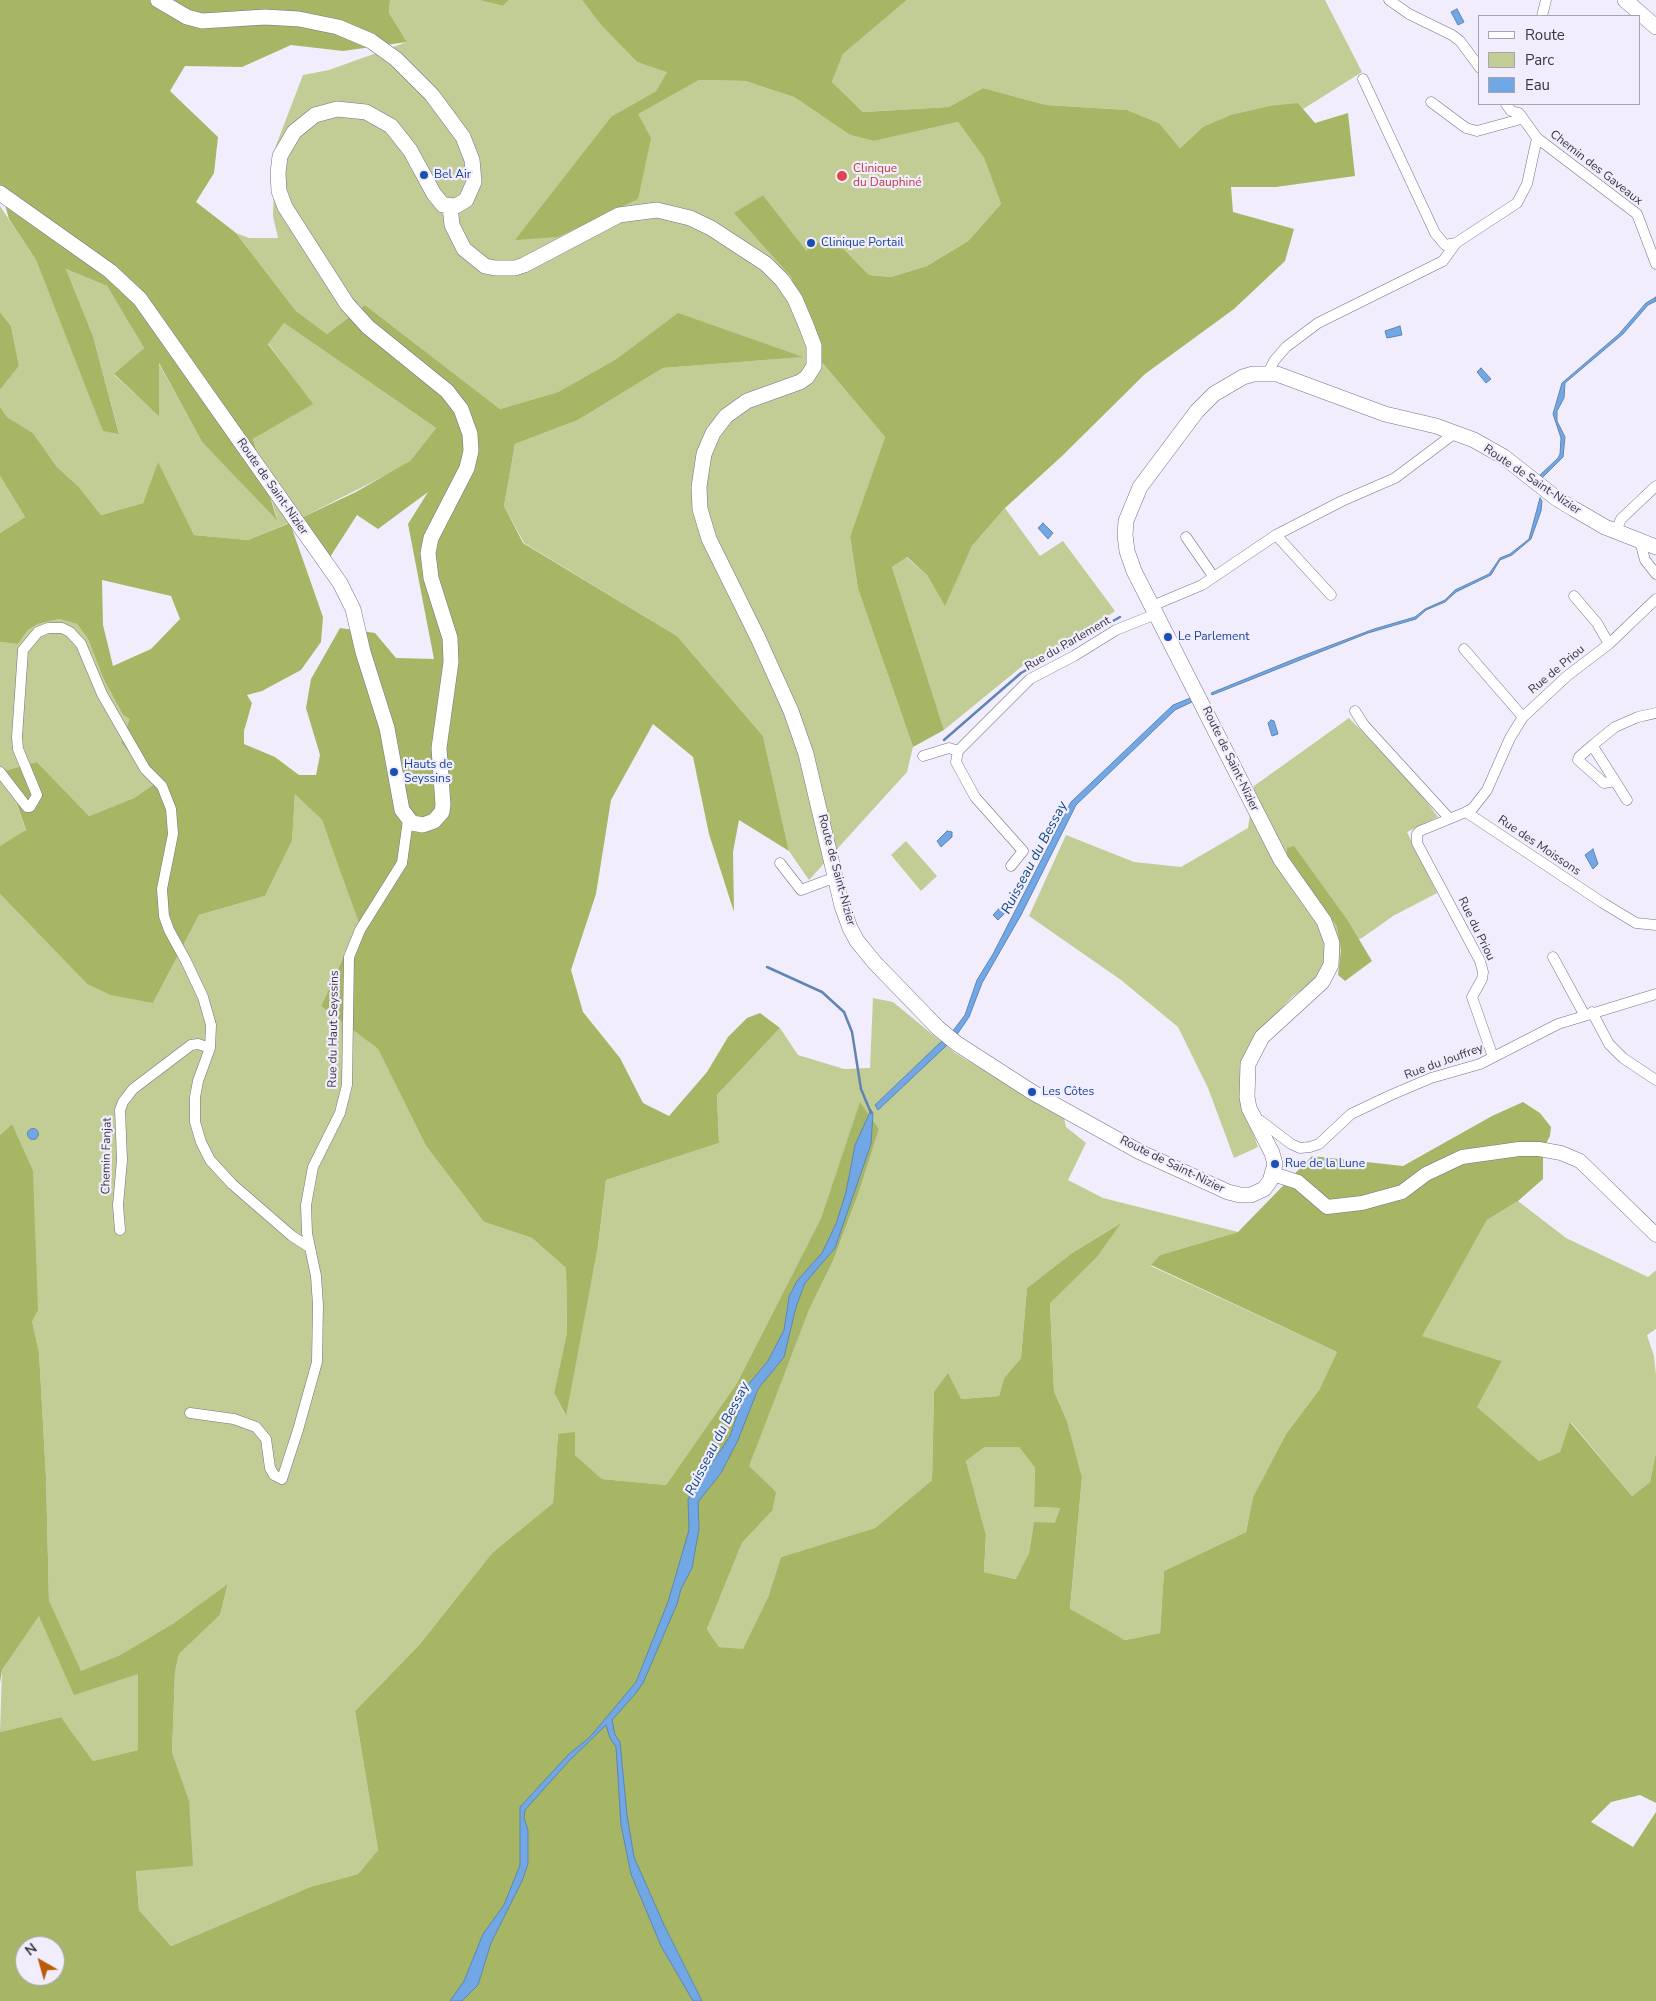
<!DOCTYPE html>
<meta charset="utf-8">
<style>
body{margin:0}
#map{position:relative;width:1656px;height:2001px;overflow:hidden;background:#f2edfd;font-family:"Nunito Sans",sans-serif}
canvas{display:block}
.legend{position:absolute;left:1478px;top:15px;width:162px;height:90px;box-sizing:border-box;background:#f2edfd;border:1px solid #a8a3b1;margin:0;padding:6px 9px;list-style:none;font-size:15px;color:#393540}
.legend li{display:flex;align-items:center;gap:10px;height:25px}
.legend b{width:25px;border:1px solid #a8a3b1}
.north{position:absolute;left:15px;top:1936px;width:50px;height:50px;box-sizing:border-box;background:#f2edfd;border:1px solid #a8a3b1;border-radius:50%;rotate:322deg;font-size:14px;font-weight:700;line-height:20px;text-align:center;color:#393540}
.north::after{content:'';display:block;margin:auto;width:18px;height:22px;background:#b85b07;clip-path:polygon(50% 0,100% 100%,50% 72%,0 100%)}
</style>
<div id="map">
<canvas width="1656" height="2001"></canvas>
<ul class="legend">
<li><b style="height:6px;background:#fff"></b>Route</li>
<li><b style="height:14px;background:#c1cd95"></b>Parc</li>
<li><b style="height:14px;background:#70a7e4"></b>Eau</li>
</ul>
<div class="north">N</div>
</div>
<script>
const c = document.querySelector('canvas').getContext('2d');
c.lineJoin = 'round';
function fillPath(path, color) {
  c.fillStyle = color;
  c.fill(path, 'evenodd');
}
function poly(rows) {
  const path = new Path2D();
  for (const r of rows) {
    if (r.length === 3) {
      path.moveTo(r[0] + r[2], r[1]);
      path.arc(r[0], r[1], r[2], 0, 2 * Math.PI);
      continue;
    }
    path.moveTo(r[0], r[1]);
    for (let i = 2; i < r.length; i += 2) path.lineTo(r[i], r[i + 1]);
  }
  return path;
}
function strokePath(path, color, width, dash) {
  c.strokeStyle = color;
  c.lineWidth = width;
  c.lineCap = dash ? 'butt' : 'round';
  c.setLineDash(dash || []);
  c.stroke(path);
}
function write(font, color, halo, rows, align = 'center') {
  c.font = font + ' "Nunito Sans",sans-serif';
  c.lineWidth = 4.5;
  c.setLineDash([]);
  c.textBaseline = 'middle';
  c.strokeStyle = halo;
  c.fillStyle = color;
  for (const [text, x, y, turn = 0] of rows) {
    c.save();
    c.translate(x, y);
    c.rotate((+turn || 0) * Math.PI / 180);
    c.textAlign = isNaN(turn) ? turn : align;
    if (halo) c.strokeText(text, 0, 0);
    c.fillText(text, 0, 0);
    c.restore();
  }
}
fillPath(poly([
 [390,0,479,0,503,6,509,0,582,0,600,24,637,62,668,71,656,91,612,116,637,114,699,80,745,81,794,97,850,135,874,141,958,122,984,158,1001,204,968,241,927,266,891,277,869,275,830,235,806,250,763,195,735,213,791,277,814,353,885,437,850,538,858,589,913,747,907,772,809,880,789,851,763,736,677,636,524,543,504,506,515,444,578,420,663,368,801,357,618,358,558,392,500,409,365,305,327,334,296,311,236,233,249,238,278,238,273,216,275,148,303,75,329,70,407,42,389,13],
 [907,0,1325,0,1362,72,1303,109,1298,103,1203,127,1180,148,1159,123,1127,110,1046,105,983,88,949,107,863,112,832,82,843,54],
 [0,206,36,260,104,431,119,433,93,336,66,269,107,286,144,348,114,375,159,415,158,362,202,442,277,518,253,439,312,404,268,343,284,323,436,428,410,461,400,468,301,518,248,540,194,535,158,463,143,503,101,515,79,487,57,467,33,433,7,417,0,407,0,390,19,366,11,326,0,312],
 [0,476,25,517,0,533],
 [1005,508,1040,556,1063,541,1115,611,1076,638,1026,663,944,730,892,567,906,557,927,575,945,605,972,546],
 [59,619,77,624,88,639,104,680,123,715,131,719,121,742,153,785,134,798,89,816,37,762,5,772,26,831,0,846,0,642,18,644,28,630,38,624],
 [1349,718,1416,788,1438,817,1407,832,1437,893,1393,916,1362,938,1341,944,1339,966,1293,996,1254,1038,1240,1071,1240,1096,1258,1147,1234,1158,1208,1088,1178,1027,1121,980,1029,916,1066,835,1134,862,1181,867,1248,828,1254,786],
 [295,793,322,820,342,872,359,923,321,1006,378,1049,426,1146,484,1222,532,1238,566,1268,567,1332,554,1393,565,1415,598,1246,606,1180,719,1143,717,1095,780,1028,798,1055,844,1069,870,1068,873,998,893,1002,955,1053,1064,1118,1066,1127,1086,1143,1068,1180,1103,1198,1238,1232,1160,1255,1151,1266,1337,1352,1319,1390,1286,1434,1253,1497,1246,1532,1164,1571,1160,1633,1125,1640,1070,1610,1082,1477,1067,1421,1054,1391,1050,1302,1097,1257,1119,1224,1072,1253,1027,1288,1021,1358,1004,1378,999,1396,961,1399,934,1392,932,1480,875,1528,781,1557,768,1597,743,1650,719,1647,707,1629,742,1543,772,1511,748,1466,809,1310,833,1261,859,1192,879,1129,860,1103,821,1218,737,1383,666,1485,602,1479,575,1455,558,1434,553,1503,492,1553,420,1644,355,1711,378,1850,358,1874,310,1887,171,1946,139,1910,136,1870,189,1800,172,1752,175,1672,179,1654,220,1615,228,1585,174,1623,120,1655,67,1677,74,1694,138,1673,138,1750,93,1761,61,1717,0,1732,2,1670,49,1601,46,1477,39,1352,32,1321,12,1124,0,1135,0,894,87,984,153,1003,199,915,265,896,292,841],
 [906,841,937,876,921,891,891,855],
 [1518,1201,1566,1238,1648,1277,1656,1270,1656,1329,1647,1335,1654,1356,1656,1375,1656,1452,1650,1482,1632,1496,1571,1422,1560,1452,1539,1461,1476,1407,1502,1361,1421,1336,1487,1220],
 [985,1447,1019,1447,1035,1468,1034,1507,1060,1508,1056,1523,1034,1523,1029,1553,1017,1579,984,1572,986,1535,966,1461]
]), '#c1cd95');
fillPath(poly([
 [0,0,390,0,389,13,407,42,343,51,291,45,242,67,185,66,170,91,218,137,214,173,196,202,236,233,296,311,327,334,365,305,500,409,558,392,618,358,678,313,803,357,663,368,578,420,515,444,504,506,523,543,677,636,763,736,789,851,739,820,733,852,734,912,709,834,693,757,653,724,611,800,596,894,571,970,583,1012,620,1058,643,1103,669,1116,707,1072,728,1037,747,1018,760,1013,780,1028,717,1095,719,1143,606,1180,598,1246,566,1416,554,1393,567,1332,566,1268,532,1238,484,1222,426,1146,378,1049,321,1006,359,923,322,820,295,794,292,841,265,896,199,915,153,1003,111,995,87,984,0,894,0,846,26,830,5,771,37,762,89,816,134,798,153,785,121,742,130,719,123,715,104,680,88,639,77,624,59,619,38,624,28,630,18,644,0,642,0,533,25,517,0,476,0,407,7,417,33,433,57,467,79,487,101,515,143,503,158,462,194,535,248,540,290,523,323,617,321,642,301,670,262,691,247,695,252,703,244,731,244,744,275,757,299,775,316,775,320,755,306,708,311,679,340,628,375,633,396,658,434,659,408,524,428,492,378,529,357,515,330,557,301,518,356,492,410,461,436,428,284,323,268,344,313,404,253,439,277,520,202,442,159,363,159,416,114,374,144,348,107,286,66,269,93,336,119,434,103,431,36,260,9,219,0,187],
 [102,580,171,596,180,619,151,649,113,666,103,625],
 [479,0,509,0,503,6],
 [582,0,907,0,843,54,832,82,863,112,949,107,983,88,1046,105,1127,110,1159,123,1180,148,1203,127,1231,115,1270,106,1298,103,1315,123,1348,113,1355,176,1276,187,1231,187,1233,212,1294,229,1285,261,1234,309,1145,374,1061,457,1005,508,972,546,945,606,927,575,907,557,892,567,944,730,913,747,858,589,850,537,885,437,814,353,791,277,734,213,763,195,806,250,830,235,869,275,891,277,927,266,968,241,1001,204,984,158,958,122,874,141,850,135,794,97,745,81,699,80,638,114,651,138,638,199,558,237,515,240,612,116,656,91,667,72,637,62,600,24],
 [0,312,11,326,19,366,0,390],
 [1294,846,1348,921,1372,961,1345,981,1338,975,1341,950,1337,926,1287,857,1287,848],
 [860,1102,879,1129,859,1192,833,1261,809,1310,749,1466,776,1492,772,1511,742,1543,707,1629,719,1647,743,1649,768,1597,781,1557,875,1528,932,1480,934,1392,948,1373,961,1399,999,1396,1004,1378,1021,1358,1027,1288,1072,1253,1121,1223,1097,1257,1050,1303,1054,1391,1067,1421,1082,1477,1070,1609,1125,1640,1160,1633,1164,1571,1246,1532,1253,1497,1286,1434,1319,1390,1337,1352,1151,1265,1160,1255,1238,1232,1312,1156,1403,1166,1492,1116,1523,1102,1540,1113,1551,1127,1550,1136,1543,1149,1543,1179,1518,1201,1487,1220,1422,1336,1502,1361,1477,1407,1539,1461,1560,1452,1570,1422,1632,1496,1650,1482,1656,1452,1656,1803,1640,1795,1611,1802,1591,1822,1633,1847,1656,1812,1656,2001,0,2001,0,1732,61,1717,93,1761,138,1750,138,1674,74,1695,39,1616,2,1670,0,1683,0,1135,12,1124,33,1171,38,1310,32,1321,39,1352,46,1477,49,1601,81,1671,120,1655,174,1623,228,1584,220,1615,179,1654,175,1672,172,1752,189,1800,193,1866,136,1871,139,1910,171,1946,310,1887,358,1874,378,1850,355,1711,420,1644,492,1553,553,1503,558,1434,575,1432,575,1455,602,1479,666,1485,737,1383,821,1218],
 [985,1447,1019,1447,1035,1468,1034,1507,1060,1508,1055,1523,1034,1522,1029,1553,1016,1579,984,1572,986,1535,966,1461],
 [25,1946,55,1946,55,1976,25,1976]
]), '#a6b665');
const water = poly([
 [1457,9,1464,22,1458,25,1451,12,1457,9],
 [1656,297,1656,301,1648,305,1623,334,1565,383,1564,398,1557,411,1557,421,1565,437,1563,457,1542,478,1539,476,1558,458,1560,454,1561,438,1553,414,1562,383,1619,334,1646,303,1656,297],
 [1400,326,1402,335,1387,338,1385,331,1400,326],
 [1481,368,1491,379,1486,383,1477,372,1481,368],
 [1540,498,1542,501,1541,511,1531,539,1512,555,1500,560,1491,575,1456,592,1445,602,1426,610,1416,619,1368,633,1212,695,1211,693,1297,658,1374,629,1415,617,1425,609,1445,600,1455,590,1489,574,1500,558,1510,554,1529,539,1540,498],
 [1043,523,1053,533,1048,539,1038,528,1043,523],
 [1193,697,1194,701,1175,710,1076,805,1021,915,982,983,969,1017,956,1036,952,1032,965,1015,977,980,993,954,1071,802,1173,705,1193,697],
 [1271,720,1274,721,1278,734,1272,736,1268,723,1271,720],
 [947,831,952,832,952,837,941,847,937,841,947,831],
 [1593,849,1598,864,1593,869,1585,855,1593,849],
 [1003,904,1007,911,998,920,993,915,1003,904],
 [943,1040,947,1045,878,1110,875,1105,943,1040],
 [871,1110,873,1113,871,1144,835,1248,805,1283,796,1307,784,1357,758,1389,738,1440,721,1473,698,1502,699,1529,692,1568,681,1589,677,1604,643,1683,636,1693,612,1720,615,1735,620,1742,627,1815,634,1857,664,1925,702,2001,693,2001,661,1946,631,1874,621,1825,616,1747,610,1738,606,1725,568,1762,525,1810,524,1818,528,1830,528,1864,522,1881,491,1943,478,1985,462,2001,450,2001,464,1981,483,1934,504,1905,520,1865,520,1807,569,1754,590,1737,636,1682,668,1602,689,1530,688,1499,730,1436,747,1386,768,1361,784,1330,789,1297,797,1281,822,1253,836,1224,846,1192,855,1145,871,1110],
 [33,1134,5.5]
]);
fillPath(water, '#70a7e4');
strokePath(water, '#6085b3', 1);
strokePath(poly([
 [944,740,1021,673,1120,617],
 [767,967,822,992,844,1012,852,1032,861,1089,871,1113]
]), '#6085b3', 2.5);
const minor = poly([
 [1389,0,1409,14,1452,35,1460,41,1480,68],
 [1542,16,1546,0],
 [1363,79,1435,233,1445,245,1456,243],
 [1431,102,1466,128,1477,131,1521,119],
 [1506,104,1511,111,1519,113,1537,138,1637,214,1656,264],
 [1268,373,1274,361,1286,347,1318,323,1443,261,1456,243,1517,203,1527,184,1537,138],
 [1616,531,1621,519,1656,486],
 [1276,535,1331,595],
 [1186,537,1213,576],
 [1640,541,1645,560,1656,574],
 [1574,596,1597,623,1609,644],
 [1152,606,1202,585,1276,535,1342,501,1395,478,1455,433],
 [1464,649,1523,717],
 [1355,711,1364,725,1449,818],
 [1594,744,1579,757,1578,760,1604,783,1615,781],
 [958,751,956,762,975,797,1023,851,1011,866],
 [923,756,949,748,958,751,1030,679,1074,656,1116,630,1156,614],
 [0,772,27,807,30,807,37,795,18,749,17,737,23,650,38,632,48,628,62,628,70,632,81,644,102,694,145,769,162,786,171,809,173,834,162,889,164,916,169,930,186,961,203,997,211,1025,210,1048,198,1081,195,1097,195,1122,201,1142,210,1160,232,1184,292,1236,309,1247],
 [1627,800,1594,748,1594,744,1615,727,1638,717,1656,713],
 [1466,812,1473,808,1487,790,1510,738,1523,717,1567,676,1609,644,1656,599],
 [780,863,801,890,836,877],
 [1553,957,1584,1014],
 [1592,1012,1609,1044,1623,1058,1656,1080],
 [1493,1057,1472,997,1482,979,1483,972,1480,961,1417,843,1417,834,1420,831,1466,812,1603,903,1636,923,1656,925],
 [1255,1121,1261,1121,1291,1144,1300,1148,1310,1147,1319,1144,1351,1114,1391,1095,1431,1078,1480,1064,1558,1024,1656,994],
 [120,1230,118,1205,122,1160,120,1110,123,1102,133,1089,191,1045,198,1044,210,1048],
 [190,1413,234,1419,256,1427,266,1439,270,1468,274,1475,282,1479,298,1430,317,1362,318,1305,316,1276,307,1233,306,1205,313,1167,340,1113,347,1085,349,957,360,930,402,863,408,820]
]);
const tertiary = poly([
 [1273,1174,1298,1182,1327,1207,1362,1203,1402,1192,1426,1174,1462,1157,1519,1149,1539,1149,1561,1153,1580,1161,1656,1235]
]);
const secondary = poly([
 [1625,0,1656,27],
 [0,193,110,271,140,299,340,583,353,609,363,652,387,728,402,810,412,823,423,825,434,821,442,812,443,805,439,748,451,662,450,638,431,578,428,553,431,538,467,468,471,451,470,434,461,409,447,391,368,327,347,304,285,207,279,191,278,173,280,156,294,132,315,115,337,109,366,112,391,126,410,150,434,194,443,205,456,206,466,200,474,182,472,160,463,137,432,95,396,59,371,41,338,27,299,19,265,17,202,21,187,17,158,0],
 [450,207,452,225,464,249,485,266,495,268,515,268,524,265,619,215,657,210,690,218,711,228,766,264,782,280,795,299,806,325,814,346,814,366,807,377,800,382,747,401,726,416,713,433,704,454,699,487,700,509,709,539,758,638,791,711,806,754,842,906,850,928,857,941,875,963,938,1028,956,1043,1032,1092,1140,1152,1228,1192,1240,1195,1251,1195,1264,1189,1270,1181,1275,1164,1272,1153,1249,1108,1247,1097,1248,1064,1262,1037,1322,982,1331,965,1332,943,1324,921,1281,860,1134,571,1127,551,1125,535,1126,521,1140,487,1197,411,1214,394,1243,377,1253,374,1277,374,1385,414,1436,426,1474,440,1504,457,1556,498,1574,509,1605,527,1656,547]
]);
strokePath(minor, '#787087', 11);
strokePath(tertiary, '#787087', 15);
strokePath(secondary, '#787087', 16);
strokePath(minor, '#fff', 10);
strokePath(tertiary, '#fff', 14);
strokePath(secondary, '#fff', 15);
for (const [x, y, r, color] of [
 [424,175,5,"#1a4fb4"],
 [842,176,6,"#e0444e"],
 [811,243,5,"#1a4fb4"],
 [1168,637,5,"#1a4fb4"],
 [394,772,5,"#1a4fb4"],
 [1032,1092,5,"#1a4fb4"],
 [1275,1164,5,"#1a4fb4"]
]) {
  const dot = new Path2D();
  dot.arc(x, y, r, 0, 2 * Math.PI);
  c.fillStyle = color;
  c.fill(dot);
  strokePath(dot, '#f2edfd', 2);
}
write('12px', '#393540', '#f2edfd', [
 ["Chemin des Gaveaux",1596,168,38],
 ["Route de Saint-Nizier",1532,480,34],
 ["Route de Saint-Nizier",272,487,55],
 ["Rue du Parlement",1068,644,-30],
 ["Rue de Priou",1557,670,-40],
 ["Route de Saint-Nizier",1230,759,64],
 ["Rue des Moissons",1539,846,34],
 ["Route de Saint-Nizier",836,870,75],
 ["Rue du Priou",1476,929,64],
 ["Rue du Haut Seyssins",334,1029,-89],
 ["Rue du Jouffrey",1444,1062,-20],
 ["Chemin Fanjat",107,1156,-89],
 ["Route de Saint-Nizier",1172,1165,26]
]);
write('12px', '#be3a42', '#f2edfd', [
 ["Clinique",853,169],
 ["du Dauphiné",853,183]
], 'left');
write('12px', '#164399', '#f2edfd', [
 ["Bel Air",434,175],
 ["Clinique Portail",821,243],
 ["Le Parlement",1178,637],
 ["Hauts de",404,765],
 ["Seyssins",404,779],
 ["Les Côtes",1042,1092],
 ["Rue de la Lune",1285,1164]
], 'left');
write('italic 14px', '#114b83', '#f2edfd', [
 ["Ruisseau du Bessay",1035,858,-62],
 ["Ruisseau du Bessay",718,1439,-63]
]);
</script>
